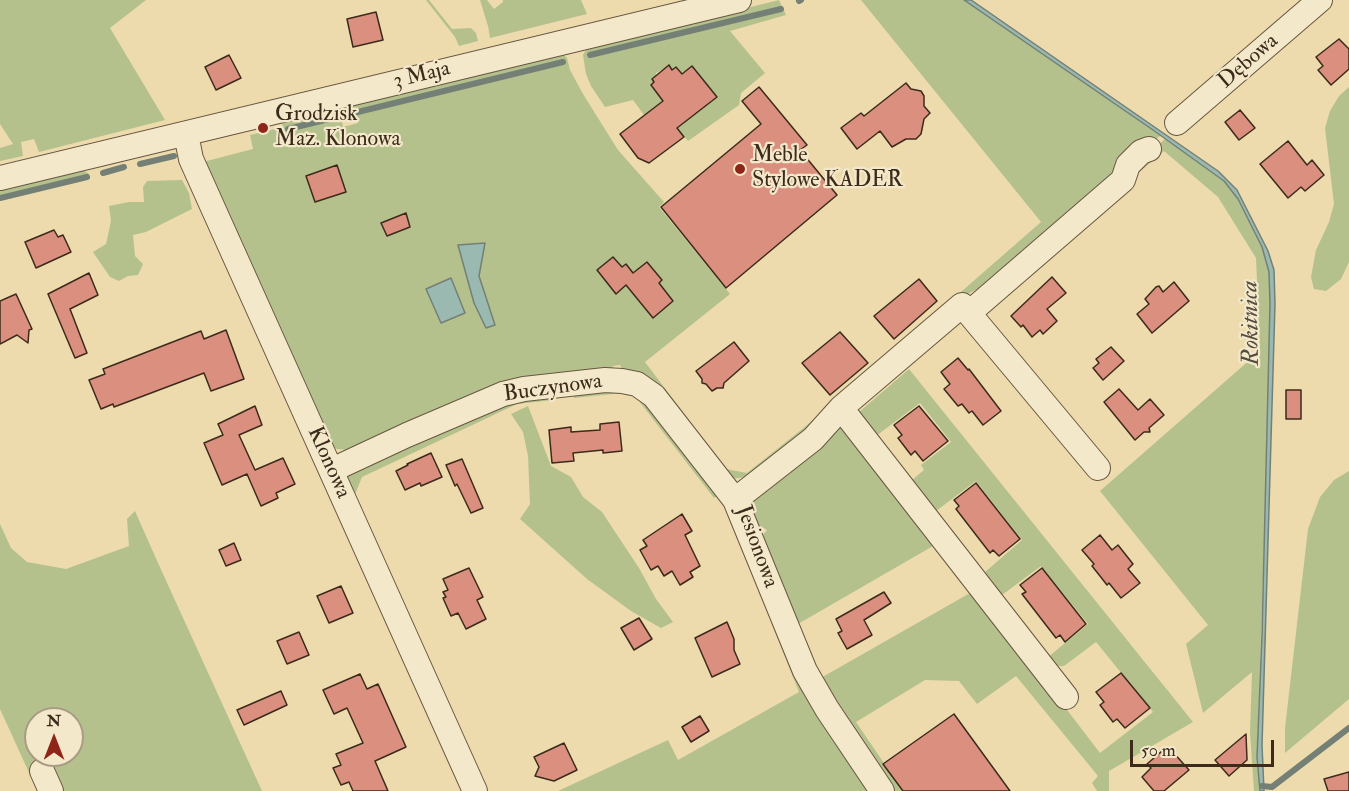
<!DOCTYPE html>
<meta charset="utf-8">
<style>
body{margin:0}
#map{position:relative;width:1349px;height:791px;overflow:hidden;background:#eddbad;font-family:"IM FELL Double Pica",serif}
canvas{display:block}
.north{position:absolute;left:24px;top:707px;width:60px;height:60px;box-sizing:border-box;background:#f3e8ca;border:2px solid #aa9c84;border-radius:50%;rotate:0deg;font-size:16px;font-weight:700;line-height:24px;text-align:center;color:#3c2b1b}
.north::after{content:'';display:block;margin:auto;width:21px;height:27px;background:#8f2418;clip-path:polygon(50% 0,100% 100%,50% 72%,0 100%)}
.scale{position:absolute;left:1130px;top:740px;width:144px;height:27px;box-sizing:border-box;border:3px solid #3c2b1b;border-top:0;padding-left:8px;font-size:18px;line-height:21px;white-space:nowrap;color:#3c2b1b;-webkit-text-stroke:4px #f3e8ca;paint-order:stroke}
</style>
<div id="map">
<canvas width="1349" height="791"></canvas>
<div class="north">N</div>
<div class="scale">50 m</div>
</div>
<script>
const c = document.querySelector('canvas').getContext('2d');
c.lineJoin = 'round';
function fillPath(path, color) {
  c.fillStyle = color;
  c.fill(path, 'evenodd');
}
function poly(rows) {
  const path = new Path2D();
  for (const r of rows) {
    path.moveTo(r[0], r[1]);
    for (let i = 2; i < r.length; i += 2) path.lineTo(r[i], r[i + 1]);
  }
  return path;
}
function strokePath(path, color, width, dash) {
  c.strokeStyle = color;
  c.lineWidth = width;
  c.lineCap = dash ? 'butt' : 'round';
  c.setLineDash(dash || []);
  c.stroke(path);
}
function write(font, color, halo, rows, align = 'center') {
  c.font = font + ' "IM FELL Double Pica",serif';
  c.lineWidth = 4.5;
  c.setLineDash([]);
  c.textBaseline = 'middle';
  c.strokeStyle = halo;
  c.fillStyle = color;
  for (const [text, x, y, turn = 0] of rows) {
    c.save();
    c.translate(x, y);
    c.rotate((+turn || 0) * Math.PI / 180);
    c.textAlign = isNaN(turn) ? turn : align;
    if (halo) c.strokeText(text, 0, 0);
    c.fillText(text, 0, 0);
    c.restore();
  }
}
fillPath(poly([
 [0,0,146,0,110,28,165,120,39,152,34,139,21,142,23,156,0,161,0,148,13,144,0,124],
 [426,0,429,0,452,29,471,28,476,33,478,41,459,46,455,37],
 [480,0,487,0,494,9,503,2,503,0,581,0,587,14,490,38,488,26],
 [779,0,786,15,730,31,765,73,741,93,739,105,688,141,677,128,717,97,692,66,682,73,677,67,672,70,669,66,656,73,656,75,652,79,654,82,651,86,663,101,644,115,633,100,605,107,591,86,586,74,583,55,587,48],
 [861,0,964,0,1161,135,991,282,960,298,829,413,746,477,730,479,625,374,620,365,613,366,611,372,349,450,337,449,333,447,203,162,253,149,250,135,283,127,282,123,340,108,343,127,358,123,354,120,351,106,563,54,567,58,570,70,583,94,618,150,664,202,659,207,730,294,645,362,726,469,747,473,826,410,1041,222],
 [1349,87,1349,262,1341,279,1326,291,1314,289,1311,277,1316,250,1329,222,1334,204,1325,128,1330,111,1339,96],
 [1165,139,1224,181,1234,193,1262,247,1269,272,1270,304,1266,484,1257,757,1260,791,1254,791,1250,732,1252,672,1203,713,1186,644,1208,625,1100,491,1260,351,1256,258,1218,197,1164,151,1130,180,1129,179,1161,149,1158,145],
 [83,170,89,174,90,179,0,201,0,190],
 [182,180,189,193,192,209,146,232,133,235,135,256,143,264,138,275,128,276,119,281,110,277,93,252,106,244,111,221,109,206,129,202,144,202,143,187,147,181],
 [909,369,1193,722,1109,771,1109,791,1097,791,1092,783,1098,776,1016,676,977,704,959,681,925,680,856,722,903,791,892,791,819,679,970,593,933,546,798,624,758,541,767,530,758,525,753,526,746,508,751,493,838,425,847,422,1100,753,1153,712,1096,642,1064,666,1052,666,1047,658,1088,624,1041,566,1002,595,985,572,1022,540,976,481,936,511,912,480,924,470,921,465,951,442,920,403,876,436,858,413],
 [573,390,637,392,719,495,714,498,632,392,574,398],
 [553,394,553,400,517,404,362,477,354,497,347,479,349,474,493,404],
 [528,406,551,466,571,477,583,497,602,512,639,568,656,599,673,622,661,628,631,611,587,579,520,519,530,504,528,456,523,432,511,414],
 [1349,471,1349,699,1285,753,1285,728,1308,529,1320,497,1334,480],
 [135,511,158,563,262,791,60,791,31,777,0,709,0,524,11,548,27,562,66,569,129,546,127,519],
 [36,719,72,719,72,755,36,755],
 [776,621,873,791,558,791,668,740,678,760,799,692,771,622]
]), '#b4c18d');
const water = poly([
 [964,0,971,0,1218,171,1237,190,1268,251,1274,270,1275,304,1262,745,1264,791,1260,791,1257,757,1262,635,1270,304,1269,272,1262,247,1238,199,1224,181,1153,130,964,0],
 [485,243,479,276,495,325,486,328,474,303,458,245,485,243],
 [451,278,465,313,441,323,426,289,451,278]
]);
fillPath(water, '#9ab9b1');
strokePath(water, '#748075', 1.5);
strokePath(poly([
 [799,1,801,0],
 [590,55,781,9],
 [288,129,563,62],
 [140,164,174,156],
 [103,173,124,167],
 [0,198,87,177],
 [1262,786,1272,787,1349,728]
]), '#748075', 6);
const building = poly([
 [376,12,383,40,353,47,347,19,376,12],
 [1339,39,1349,49,1349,69,1331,85,1318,70,1323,66,1316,57,1339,39],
 [229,55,241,78,216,90,205,67,229,55],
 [669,65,672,70,676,67,682,74,692,66,717,97,677,128,684,137,649,163,638,158,620,134,663,101,651,85,654,82,652,79,669,65],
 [906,83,911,89,921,91,924,96,924,106,930,113,924,119,921,134,916,139,906,139,892,147,880,131,857,149,841,128,861,113,864,116,906,83],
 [759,87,807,145,800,150,837,195,726,288,661,207,761,124,742,101,759,87],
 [1240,110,1255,128,1239,140,1225,122,1240,110],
 [1288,141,1307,165,1312,160,1324,175,1305,191,1301,187,1288,198,1260,164,1288,141],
 [337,165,346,192,315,202,306,176,337,165],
 [406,213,410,227,387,236,381,223,406,213],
 [54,230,58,237,63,235,71,252,36,268,25,242,54,230],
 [613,257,622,267,626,264,633,273,647,262,662,280,659,283,673,301,653,318,626,285,616,294,597,270,613,257],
 [89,273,98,295,70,309,87,353,75,358,48,294,89,273],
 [1052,277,1066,293,1047,309,1057,321,1043,334,1040,330,1032,337,1023,325,1021,327,1011,316,1052,277],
 [919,279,937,301,894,339,874,316,919,279],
 [1174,282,1189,301,1152,333,1137,314,1149,304,1145,299,1156,287,1159,286,1163,292,1174,282],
 [16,294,32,329,29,330,28,343,17,335,0,344,0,301,16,294],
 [226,330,244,379,211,391,204,373,114,407,113,404,101,409,89,380,105,374,103,369,201,331,204,339,226,330],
 [840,332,868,363,830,395,802,363,840,332],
 [734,342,749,361,724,383,723,388,717,388,712,391,706,384,702,383,702,379,696,371,734,342],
 [1111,347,1124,361,1103,380,1093,368,1099,363,1096,359,1111,347],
 [958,358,968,370,969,369,1001,411,983,425,972,411,969,413,962,404,958,406,944,389,950,384,941,372,958,358],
 [1119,389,1138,410,1150,399,1164,415,1149,428,1150,432,1144,432,1135,440,1104,402,1119,389],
 [1286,390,1301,390,1301,419,1286,419,1286,390],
 [255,406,262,425,239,435,255,470,283,458,295,484,276,493,278,498,261,506,247,474,222,485,204,443,223,435,218,424,255,406],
 [919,406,948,441,923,461,915,451,911,455,898,438,902,435,894,425,919,406],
 [619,422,622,451,603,453,603,450,573,453,574,461,552,463,549,430,571,427,571,432,600,430,600,424,619,422],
 [431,453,442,477,421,486,420,483,405,490,396,471,408,465,407,464,431,453],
 [462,459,483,508,471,513,457,484,455,486,446,465,462,459],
 [976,483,1020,539,999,556,993,550,990,553,956,509,959,506,954,500,976,483],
 [682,514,692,531,685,535,700,566,690,572,693,577,680,585,672,571,664,576,658,566,651,570,640,550,647,546,643,540,682,514],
 [1100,535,1112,550,1118,545,1133,564,1128,569,1140,583,1121,598,1109,583,1107,585,1100,576,1092,566,1094,564,1082,550,1100,535],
 [234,543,241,560,226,566,219,550,234,543],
 [469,568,483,597,477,600,486,619,466,629,458,613,451,616,443,598,446,597,443,592,448,590,443,579,469,568],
 [1042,568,1086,624,1065,642,1060,635,1056,638,1022,594,1026,592,1020,585,1042,568],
 [341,586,353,613,329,623,317,596,341,586],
 [884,592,891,603,864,620,872,635,847,649,838,633,842,631,836,619,884,592],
 [639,618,652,639,634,650,621,628,639,618],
 [727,622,734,639,734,650,740,664,712,677,695,638,727,622],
 [299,632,309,655,287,664,277,641,299,632],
 [1121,673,1150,708,1125,728,1117,719,1113,722,1100,705,1104,702,1096,692,1121,673],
 [360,674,367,689,378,684,406,747,375,761,388,791,353,791,349,782,341,785,333,768,341,765,336,754,363,743,347,708,334,714,323,690,360,674],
 [281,691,287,705,244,725,237,710,281,691],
 [954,714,1010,791,903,791,883,764,954,714],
 [700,716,709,731,691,742,682,727,700,716],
 [1246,734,1247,760,1229,776,1215,760,1246,734],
 [564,743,577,770,554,781,535,776,539,767,534,757,564,743],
 [1162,751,1166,756,1172,751,1189,770,1164,791,1154,791,1142,777,1151,768,1147,764,1162,751],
 [1349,772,1349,791,1328,791,1324,779,1349,772]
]);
fillPath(building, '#db8f7f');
strokePath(building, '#3c2b1b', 1.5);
const minor = poly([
 [1177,123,1320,0],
 [186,134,191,159,475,791],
 [0,178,739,0],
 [969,313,1123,180,1128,165,1141,152,1149,149],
 [841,408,1066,697],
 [332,470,407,435,503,394,524,389,605,380,622,381,637,384,654,396,735,500],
 [42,771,51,791],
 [882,791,827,709,805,671,735,500,813,439,841,408,962,305,1098,468]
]);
strokePath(minor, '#685740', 26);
strokePath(minor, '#f3e8ca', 24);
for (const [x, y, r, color] of [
 [263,128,6,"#8f2418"],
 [740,169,6,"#8f2418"]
]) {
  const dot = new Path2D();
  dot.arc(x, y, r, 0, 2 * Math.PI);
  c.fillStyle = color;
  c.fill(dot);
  strokePath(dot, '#f3e8ca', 2);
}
write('22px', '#3c2b1b', '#f3e8ca', [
 ["Dębowa",1249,62,-41],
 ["3 Maja",422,76,-14],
 ["Buczynowa",553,389,-8],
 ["Klonowa",328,463,66],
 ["Jesionowa",756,547,70]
]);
write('22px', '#3c2b1b', '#f3e8ca', [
 ["Grodzisk",275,115],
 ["Maz. Klonowa",275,140],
 ["Meble",752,156],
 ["Stylowe KADER",752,181]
], 'left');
write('italic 24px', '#544e40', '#f3e8ca', [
 ["Rokitnica",1252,323,-91]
]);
</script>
